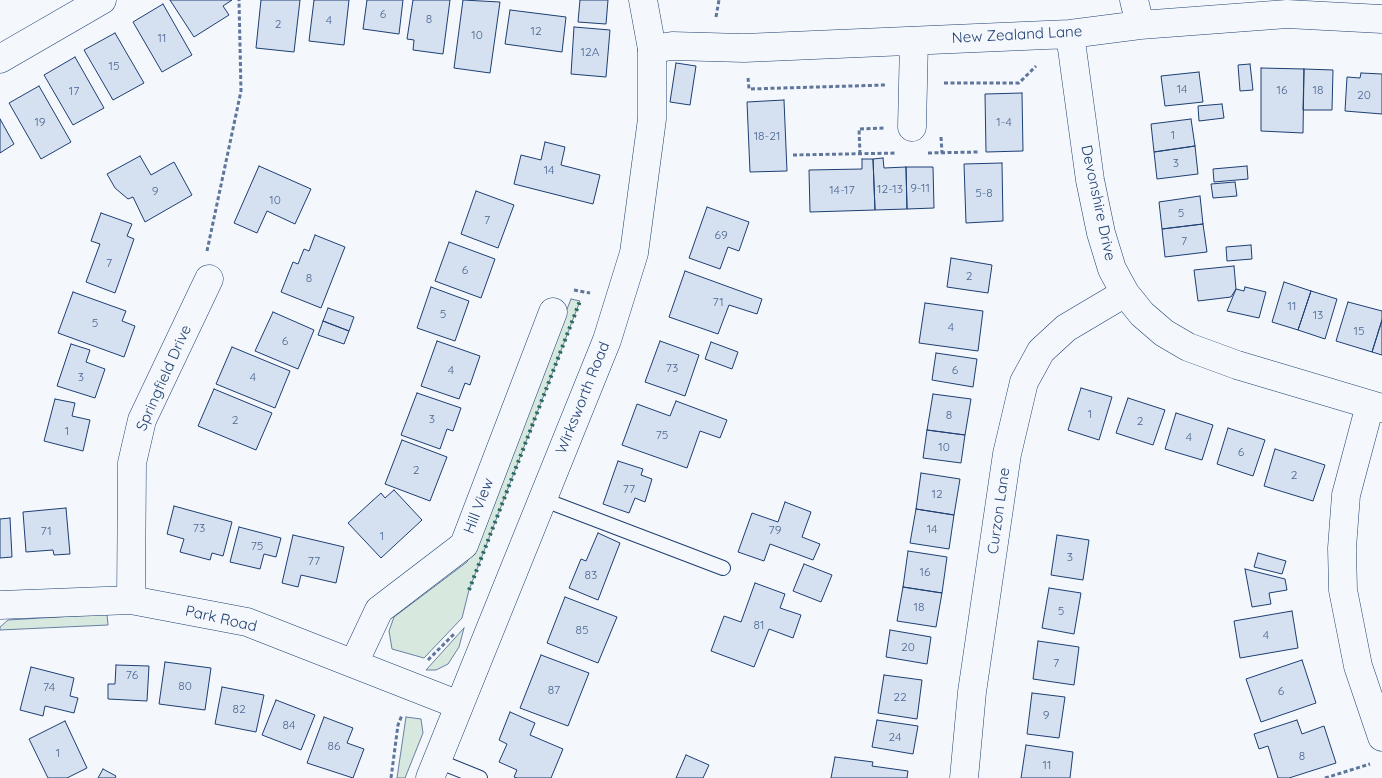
<!DOCTYPE html>
<style>
body{margin:0}
canvas{display:block;background:#f4f7fb}
</style>
<canvas width="1382" height="778"></canvas>
<script>
const c = document.querySelector('canvas').getContext('2d');
c.lineJoin = 'round';
function fillPath(path, color) {
  c.fillStyle = color;
  c.fill(path, 'evenodd');
}
function poly(rows) {
  const path = new Path2D();
  for (const r of rows) {
    path.moveTo(r[0], r[1]);
    for (let i = 2; i < r.length; i += 2) path.lineTo(r[i], r[i + 1]);
  }
  return path;
}
function strokePath(path, color, width, dash) {
  c.strokeStyle = color;
  c.lineWidth = width;
  c.lineCap = dash ? 'butt' : 'round';
  c.setLineDash(dash || []);
  c.stroke(path);
}
function write(font, color, halo, rows, align = 'center') {
  c.font = font + ' Quicksand,sans-serif';
  c.lineWidth = 4;
  c.setLineDash([]);
  c.textBaseline = 'middle';
  c.strokeStyle = halo;
  c.fillStyle = color;
  for (const [text, x, y, turn = 0] of rows) {
    c.save();
    c.translate(x, y);
    c.rotate((+turn || 0) * Math.PI / 180);
    c.textAlign = isNaN(turn) ? turn : align;
    if (halo) c.strokeText(text, 0, 0);
    c.fillText(text, 0, 0);
    c.restore();
  }
}
const green = poly([
 [571,299,580,301,469,590,462,618,424,658,392,649,389,631,394,617,467,562,571,299],
 [107,614,108,625,0,630,0,627,8,620,107,614],
 [464,628,459,647,448,664,436,670,426,670,464,628],
 [406,717,421,719,423,733,405,778,397,778,406,717]
]);
fillPath(green, '#d7e8df');
strokePath(green, '#687fa3', 1);
const building = poly([
 [170,0,232,0,223,6,229,15,194,37,170,0],
 [261,0,300,0,294,52,256,48,261,0],
 [314,0,349,0,344,45,309,41,314,0],
 [367,0,403,0,399,34,363,29,367,0],
 [413,0,450,0,443,54,413,50,414,40,407,39,413,0],
 [463,0,500,2,490,73,454,68,463,0],
 [580,0,608,0,606,24,578,22,580,0],
 [163,4,192,55,162,72,133,22,163,4],
 [510,10,566,17,562,52,505,44,510,10],
 [574,27,610,30,606,77,571,74,574,27],
 [115,33,144,83,113,100,84,50,115,33],
 [75,57,104,108,73,125,44,75,75,57],
 [676,63,696,66,690,105,670,102,676,63],
 [1250,64,1253,90,1240,91,1238,65,1250,64],
 [1261,68,1304,69,1303,133,1261,131,1261,68],
 [1304,69,1333,70,1332,110,1303,110,1304,69],
 [1199,72,1203,102,1165,106,1161,76,1199,72],
 [1361,73,1382,74,1382,114,1345,111,1347,77,1360,78,1361,73],
 [39,86,71,142,41,159,9,103,39,86],
 [1022,93,1023,151,986,152,985,94,1022,93],
 [784,100,787,171,750,172,747,102,784,100],
 [1222,104,1224,118,1199,121,1198,106,1222,104],
 [0,119,14,144,0,153,0,119],
 [1191,119,1195,146,1154,152,1151,124,1191,119],
 [545,142,565,147,561,165,600,175,593,204,514,184,521,155,541,160,545,142],
 [1195,146,1198,174,1157,179,1154,152,1195,146],
 [140,156,151,175,174,162,192,195,145,222,133,197,128,199,115,188,107,174,140,156],
 [883,158,884,168,906,167,907,209,875,210,873,159,883,158],
 [862,159,873,159,875,210,810,212,809,170,862,169,862,159],
 [1002,163,1003,221,966,223,964,164,1002,163],
 [259,166,311,189,295,224,267,211,257,233,234,223,259,166],
 [1247,166,1248,179,1214,182,1213,169,1247,166],
 [906,167,933,167,934,208,907,209,906,167],
 [1235,182,1237,196,1213,198,1211,184,1235,182],
 [476,191,514,205,498,248,461,234,476,191],
 [1200,196,1203,224,1162,229,1159,202,1200,196],
 [707,207,749,222,739,251,728,247,720,269,689,258,707,207],
 [101,213,132,224,127,236,134,239,115,293,86,282,100,244,91,241,101,213],
 [1203,224,1207,252,1165,257,1162,229,1203,224],
 [315,235,345,247,321,308,281,292,293,262,298,264,304,249,309,251,315,235],
 [449,242,495,259,481,298,435,281,449,242],
 [1251,245,1252,259,1227,261,1226,247,1251,245],
 [951,258,992,265,988,293,947,287,951,258],
 [1234,266,1236,289,1231,297,1198,301,1194,270,1234,266],
 [685,271,762,299,757,314,729,305,718,334,669,317,685,271],
 [1284,282,1311,291,1298,330,1272,322,1284,282],
 [431,287,469,301,455,341,417,328,431,287],
 [1245,287,1266,292,1259,318,1227,311,1236,289,1244,291,1245,287],
 [1311,291,1337,299,1325,339,1298,330,1311,291],
 [73,292,126,311,122,321,135,326,124,357,58,333,73,292],
 [1348,302,1382,311,1382,320,1372,352,1336,341,1348,302],
 [925,303,983,311,978,351,919,343,925,303],
 [328,308,354,317,349,331,323,321,328,308],
 [273,312,314,330,298,369,255,351,273,312],
 [1382,320,1382,355,1372,352,1382,320],
 [323,321,349,331,344,344,318,335,323,321],
 [437,341,480,356,470,385,465,383,459,399,421,386,437,341],
 [660,341,699,355,685,396,645,382,660,341],
 [711,342,738,352,732,369,705,359,711,342],
 [71,344,90,350,86,362,105,369,95,398,57,386,71,344],
 [232,347,290,371,275,408,216,384,232,347],
 [936,353,977,359,973,387,932,380,936,353],
 [1081,388,1112,397,1099,440,1068,430,1081,388],
 [214,389,272,413,256,450,198,426,214,389],
 [417,393,461,408,453,431,447,429,440,449,401,435,417,393],
 [933,394,971,399,965,435,927,430,933,394],
 [1128,398,1165,410,1153,445,1116,433,1128,398],
 [55,399,75,403,72,416,90,420,83,451,44,441,55,399],
 [676,401,727,420,720,438,700,431,687,468,622,445,637,404,670,416,676,401],
 [1176,413,1213,425,1202,460,1165,449,1176,413],
 [1228,428,1265,440,1253,476,1217,464,1228,428],
 [927,430,965,435,961,463,923,458,927,430],
 [402,440,447,457,430,501,385,484,402,440],
 [1275,449,1325,465,1313,501,1264,486,1275,449],
 [618,461,643,469,641,475,652,479,645,502,635,498,629,513,603,504,618,461],
 [921,473,960,479,954,515,916,509,921,473],
 [394,490,422,520,381,558,348,523,381,493,385,498,394,490],
 [785,502,811,512,802,537,820,544,813,560,770,544,764,561,738,552,752,513,778,522,785,502],
 [174,506,232,522,223,556,212,553,210,560,180,552,184,539,167,534,174,506],
 [66,508,70,554,54,555,53,550,26,552,23,512,66,508],
 [916,509,954,515,949,549,910,543,916,509],
 [10,518,12,557,0,558,0,519,10,518],
 [239,527,281,538,276,557,264,554,260,569,230,562,239,527],
 [598,533,620,543,598,600,569,588,581,559,586,561,598,533],
 [293,535,344,547,336,583,301,575,298,587,282,583,293,535],
 [1057,535,1089,540,1083,580,1051,575,1057,535],
 [908,551,947,557,942,593,903,587,908,551],
 [1258,553,1286,561,1282,574,1254,567,1258,553],
 [804,564,832,575,821,602,793,591,804,564],
 [1245,569,1285,579,1287,590,1269,593,1271,604,1252,607,1245,569],
 [755,583,785,594,780,608,801,615,793,638,769,629,754,667,711,651,724,616,741,622,755,583],
 [903,587,942,593,936,627,897,621,903,587],
 [1049,588,1081,593,1074,634,1042,628,1049,588],
 [565,597,617,617,598,663,547,643,565,597],
 [1292,611,1298,648,1240,658,1234,621,1292,611],
 [890,630,931,637,927,664,886,657,890,630],
 [1038,641,1079,647,1074,685,1033,679,1038,641],
 [541,655,589,673,568,726,520,708,541,655],
 [1302,660,1316,703,1261,722,1246,679,1302,660],
 [165,662,211,668,205,710,159,704,165,662],
 [116,665,149,666,147,701,108,699,108,684,115,684,116,665],
 [31,667,74,678,70,696,78,698,74,713,45,706,43,716,20,710,31,667],
 [884,675,922,680,917,719,878,713,884,675],
 [222,687,264,695,256,732,215,724,222,687],
 [1032,693,1065,697,1059,738,1027,734,1032,693],
 [276,700,315,715,301,750,262,735,276,700],
 [510,712,535,723,530,735,563,749,551,778,517,778,514,777,517,770,499,762,507,744,499,740,510,712],
 [324,717,353,728,347,743,364,749,353,778,307,763,324,717],
 [877,720,918,726,913,754,872,747,877,720],
 [1297,720,1302,734,1324,726,1336,763,1289,778,1278,778,1268,746,1259,749,1254,734,1297,720],
 [65,721,87,768,67,778,48,778,29,739,65,721],
 [1026,745,1073,752,1070,778,1021,778,1026,745],
 [686,755,709,765,703,778,676,778,686,755],
 [835,757,873,762,872,766,908,771,907,778,831,778,835,757],
 [103,769,116,776,115,778,98,778,103,769]
]);
fillPath(building, '#d5e0f0');
strokePath(building, '#1d3f73', 1);
const lane = poly([
 [542,499,723,568],
 [438,761,480,778]
]);
const street = poly([
 [1134,0,1140,25],
 [1070,34,1090,180,1101,233,1112,269,1125,293,1142,314,1164,333,1188,347,1237,365,1382,408],
 [652,49,672,46,744,48,1070,34,1140,25,1287,14,1382,19],
 [0,59,102,0],
 [912,127,914,41],
 [1370,405,1346,495,1342,548,1343,590,1358,666,1382,737],
 [131,600,132,463,142,420,209,279],
 [0,605,131,600,247,622,459,705],
 [354,663,379,610,464,545,553,312],
 [964,778,972,692,1007,454,1024,382,1041,351,1066,328,1125,293]
]);
const secondary = poly([
 [430,778,607,340,634,253,652,119,652,49,643,0]
]);
strokePath(lane, '#1d3f73', 16);
strokePath(street, '#1d3f73', 29);
strokePath(secondary, '#1d3f73', 29);
strokePath(poly([
 [716,17,719,0],
 [748,78,749,89,885,85],
 [944,83,1019,83,1036,66],
 [941,137,942,153],
 [928,153,979,152],
 [860,154,859,129,884,128],
 [793,155,897,153],
 [207,251,241,91,239,0],
 [574,290,590,293],
 [428,660,455,633],
 [391,778,398,725,402,715],
 [1325,778,1370,764]
]), '#5e769c', 3, [4, 2.5]);
strokePath(lane, '#f4f7fb', 14);
strokePath(street, '#f4f7fb', 28);
strokePath(secondary, '#f4f7fb', 28);
strokePath(poly([
 [469,590,580,301]
]), '#2c6c60', 4, [2.5, 4]);
write('12px', '#4b6792', null, [
 ["6",383,14],
 ["8",429,19],
 ["4",329,20],
 ["2",278,24],
 ["12",536,31],
 ["10",477,35],
 ["11",162,38],
 ["12A",590,52],
 ["15",114,66],
 ["14",1182,89],
 ["16",1282,90],
 ["18",1318,90],
 ["17",74,91],
 ["20",1364,95],
 ["19",40,122],
 ["1-4",1004,122],
 ["1",1173,135],
 ["18-21",767,136],
 ["3",1176,163],
 ["14",549,170],
 ["9-11",920,188],
 ["12-13",890,189],
 ["14-17",842,190],
 ["9",155,191],
 ["5-8",984,193],
 ["10",275,200],
 ["5",1181,213],
 ["7",487,220],
 ["69",721,235],
 ["7",1184,241],
 ["7",109,263],
 ["6",465,270],
 ["2",969,276],
 ["8",309,278],
 ["71",718,302],
 ["11",1292,306],
 ["5",443,314],
 ["13",1318,315],
 ["5",95,323],
 ["4",951,327],
 ["15",1359,331],
 ["6",285,341],
 ["73",672,368],
 ["4",451,370],
 ["6",955,370],
 ["3",81,377],
 ["4",253,377],
 ["1",1090,414],
 ["8",949,415],
 ["3",432,419],
 ["2",235,420],
 ["2",1140,421],
 ["1",67,431],
 ["75",662,435],
 ["4",1189,437],
 ["10",944,447],
 ["6",1241,452],
 ["2",416,470],
 ["2",1294,475],
 ["77",629,489],
 ["12",937,494],
 ["73",199,528],
 ["14",932,529],
 ["79",775,530],
 ["71",46,531],
 ["1",382,536],
 ["75",257,546],
 ["3",1070,557],
 ["77",314,561],
 ["16",925,572],
 ["83",591,575],
 ["18",919,607],
 ["5",1061,611],
 ["81",759,625],
 ["85",582,630],
 ["4",1266,635],
 ["20",908,647],
 ["7",1056,663],
 ["76",132,675],
 ["80",185,686],
 ["74",49,687],
 ["87",554,690],
 ["6",1281,691],
 ["22",900,697],
 ["82",239,709],
 ["9",1046,715],
 ["84",289,725],
 ["24",895,737],
 ["86",334,746],
 ["1",58,753],
 ["8",1302,756],
 ["11",1047,765]
]);
write('15px', '#1d3f73', '#f4f7fb', [
 ["New Zealand Lane",1017,35,-3],
 ["Devonshire Drive",1098,203,78],
 ["Springfield Drive",164,378,-66],
 ["Wirksworth Road",583,398,-68],
 ["Hill View",479,506,-69],
 ["Curzon Lane",999,511,-82],
 ["Park Road",221,619,13]
]);
</script>
